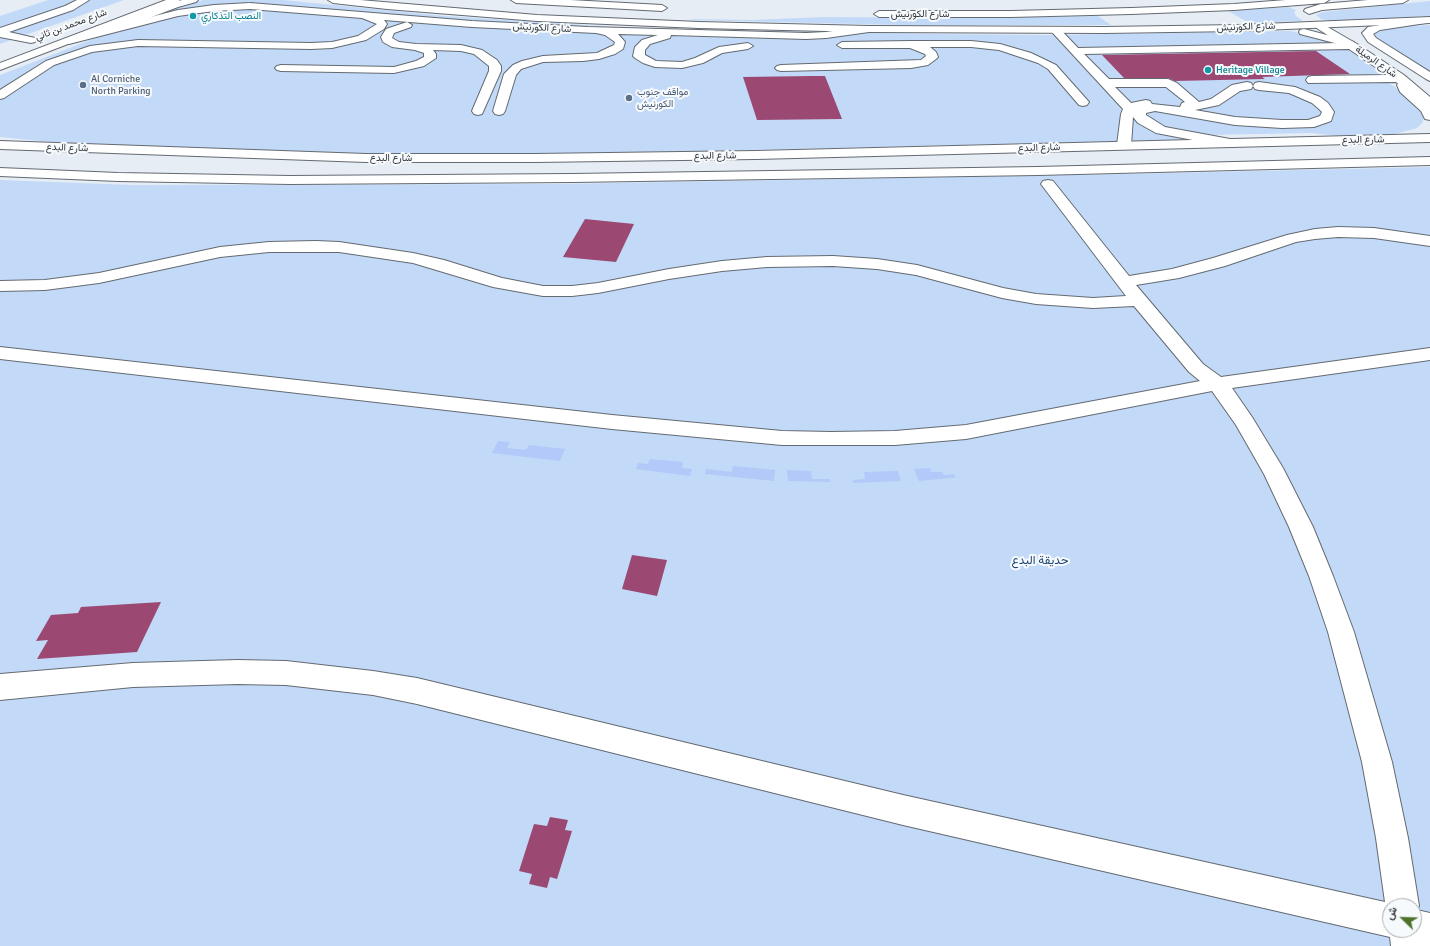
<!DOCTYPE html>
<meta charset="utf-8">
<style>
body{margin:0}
#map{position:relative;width:1430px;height:946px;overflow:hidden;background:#e7edf5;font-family:Signika,Vazirmatn,sans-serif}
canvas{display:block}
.north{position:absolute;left:1382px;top:898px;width:40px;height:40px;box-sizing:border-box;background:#f7fafd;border:1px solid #a9acaf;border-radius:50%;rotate:293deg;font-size:11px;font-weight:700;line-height:16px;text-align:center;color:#343639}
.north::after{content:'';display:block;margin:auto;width:14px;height:18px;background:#4f732d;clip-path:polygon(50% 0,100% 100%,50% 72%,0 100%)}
</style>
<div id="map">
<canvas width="1430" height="946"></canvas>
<div class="north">ش</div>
</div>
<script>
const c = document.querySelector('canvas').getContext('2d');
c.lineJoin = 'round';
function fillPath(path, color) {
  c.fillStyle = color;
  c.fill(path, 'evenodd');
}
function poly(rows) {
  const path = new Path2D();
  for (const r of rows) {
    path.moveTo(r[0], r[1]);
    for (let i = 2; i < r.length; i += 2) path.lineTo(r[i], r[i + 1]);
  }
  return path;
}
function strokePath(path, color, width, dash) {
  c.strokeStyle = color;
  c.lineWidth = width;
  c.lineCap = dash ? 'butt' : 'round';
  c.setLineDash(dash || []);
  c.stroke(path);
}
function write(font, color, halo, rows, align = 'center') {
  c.font = font + ' Signika,Vazirmatn,sans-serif';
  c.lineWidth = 4;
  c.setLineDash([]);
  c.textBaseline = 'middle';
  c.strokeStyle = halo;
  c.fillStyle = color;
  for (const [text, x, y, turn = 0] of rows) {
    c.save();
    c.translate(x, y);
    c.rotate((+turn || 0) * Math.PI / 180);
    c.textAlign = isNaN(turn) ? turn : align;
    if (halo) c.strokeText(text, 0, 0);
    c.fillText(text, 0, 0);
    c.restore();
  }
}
fillPath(poly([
 [48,0,124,0,0,44,0,16],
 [203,0,283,0,445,16,631,28,935,34,1048,35,1290,31,1321,37,1344,46,1379,71,1378,76,1384,81,1394,86,1411,100,1423,112,1424,118,1422,123,1417,128,1395,134,1381,135,1340,136,1311,133,1207,135,1189,139,1170,140,626,153,342,153,59,143,0,137,0,75,160,13],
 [1430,1,1430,16,1329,21,1321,19,1316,15,1323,12],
 [1288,7,1296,10,1294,12,1296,16,1303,21,1249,23,1228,11],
 [1098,16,1111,25,900,25,689,20,694,19,752,20,823,17,969,18],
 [1430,25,1430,74,1382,44,1372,35,1374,30,1389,27],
 [1430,167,1430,946,0,946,0,180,133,185,556,184,1125,174],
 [1390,906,1414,906,1414,930,1390,930]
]), '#c2daf8');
fillPath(poly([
 [498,441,510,442,507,448,526,450,529,445,565,449,560,461,492,453],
 [650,459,683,462,682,468,692,469,690,476,636,469,638,463,648,464],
 [733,466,775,470,774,481,705,474,706,469,732,472],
 [930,468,931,472,942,472,944,475,954,474,955,477,961,477,919,481,914,469],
 [787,470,811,471,812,479,830,479,830,482,788,481],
 [898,471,901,481,853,483,853,480,865,479,864,472]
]), '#b2c9f9');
fillPath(poly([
 [1316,51,1350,74,1262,77,1265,79,1175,81,1168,78,1124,78,1102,55],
 [812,76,825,76,842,119,757,120,743,77],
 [585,219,634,224,616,262,563,257],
 [632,555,667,560,657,596,622,589],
 [161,602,137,652,37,659,48,640,36,641,51,615,78,613,81,607],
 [550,817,568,820,565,830,572,831,557,879,550,877,547,888,529,884,532,874,519,871,534,824,547,826]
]), '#9b4872');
const minor = poly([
 [77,0,89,0,73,10,9,32,35,38,36,40,35,42,31,43,0,37,0,28,65,6,77,0],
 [250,3,472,21,588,27,806,33,826,32,869,26,874,29,869,32,826,38,806,39,671,35,670,38,650,44,645,50,645,55,656,61,682,62,695,58,719,47,748,43,753,46,748,49,722,53,703,63,682,68,655,67,643,63,635,58,633,56,635,47,642,40,658,35,618,34,625,42,623,49,615,54,599,59,583,61,543,62,521,69,516,75,505,111,503,114,499,115,495,114,493,111,504,74,513,65,522,61,543,56,597,53,614,45,615,42,605,35,596,33,472,27,384,20,387,24,384,29,366,40,332,48,311,49,138,46,92,52,54,65,4,98,0,99,0,90,46,61,90,46,138,40,311,43,332,42,358,36,377,24,362,18,250,9,214,11,178,16,69,44,64,41,65,39,178,10,214,5,250,3],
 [1422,18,1426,19,1427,21,1426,23,1380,30,1373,34,1376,38,1430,72,1430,81,1426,79,1368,42,1362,33,1368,27,1422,18],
 [407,22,412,25,411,27,394,33,392,38,399,42,416,44,461,45,482,50,497,60,501,66,501,71,482,114,478,115,474,114,472,111,489,71,489,66,474,54,461,51,433,50,436,54,436,58,424,66,394,73,281,71,277,70,275,68,277,66,281,65,394,67,416,61,424,57,424,53,415,50,392,47,383,42,381,37,386,29,407,22],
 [1319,22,1357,44,1404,75,1430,97,1430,107,1426,106,1396,82,1308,83,1306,80,1308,77,1312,76,1387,75,1349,49,1084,54,1109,79,1168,79,1177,83,1199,102,1211,99,1232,85,1247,82,1251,83,1253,86,1255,83,1259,82,1295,87,1320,97,1328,103,1334,112,1331,121,1314,127,1282,128,1235,125,1155,111,1146,113,1146,115,1165,127,1230,139,1235,140,1237,143,1235,146,1230,147,1156,133,1138,123,1133,117,1131,145,1129,148,1124,149,1119,148,1117,145,1121,114,1123,109,1051,31,1056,28,1060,29,1078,48,1340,43,1315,27,1314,25,1315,23,1319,22],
 [1253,86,1255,89,1259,90,1289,93,1312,103,1319,109,1322,112,1320,116,1308,120,1282,120,1235,117,1195,110,1219,105,1240,91,1251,89,1253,86],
 [1115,87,1166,87,1185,102,1182,103,1180,107,1152,104,1150,101,1146,100,1131,103,1115,87],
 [912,41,971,41,1000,44,1031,53,1056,65,1089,102,1087,105,1083,106,1079,105,1048,69,1038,63,999,50,971,47,930,47,936,52,938,57,936,59,928,65,911,68,781,71,777,70,775,68,777,66,781,65,921,60,926,56,925,54,910,48,842,48,837,45,842,42,912,41],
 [1048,180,1053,181,1129,276,1172,269,1213,258,1287,235,1315,229,1338,227,1374,228,1430,236,1430,246,1374,238,1338,237,1315,239,1296,242,1225,266,1179,278,1136,285,1203,364,1221,377,1430,348,1430,360,1232,388,1252,417,1283,468,1313,527,1333,576,1354,632,1392,762,1408,838,1419,906,1417,910,1430,913,1430,946,1391,946,1390,937,903,825,417,704,373,695,286,685,238,684,133,687,0,700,0,674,133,663,238,660,286,661,373,671,417,678,903,795,1385,902,1376,838,1362,762,1328,632,1309,576,1289,527,1264,474,1236,425,1212,391,966,439,895,445,782,445,612,429,0,359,0,347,612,415,782,431,831,432,895,431,966,425,1200,381,1189,372,1134,306,1093,308,1036,304,1002,298,916,275,877,269,833,266,767,267,722,271,669,279,598,293,572,296,543,296,493,287,413,263,339,252,269,252,220,257,99,283,45,290,0,291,0,281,45,280,99,273,220,247,269,242,316,241,339,242,413,253,444,260,502,278,543,286,572,286,598,283,669,269,722,261,767,257,833,256,877,259,917,265,1003,288,1036,294,1093,298,1126,296,1041,184,1043,181,1048,180],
 [1390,906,1414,906,1414,930,1390,930,1390,906]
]);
const major = poly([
 [166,0,180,0,178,2,0,70,0,63,166,0],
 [1405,79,1409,80,1411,83,1409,86,1411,90,1430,106,1430,120,1425,119,1421,111,1400,92,1397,85,1401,80,1405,79],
 [1430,134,1430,142,756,159,535,162,366,162,0,149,0,141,366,154,535,154,756,151,1430,134],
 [1430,157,1430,165,1038,175,572,182,290,184,118,181,0,176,0,168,118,173,290,176,572,174,1038,167,1430,157]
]);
const highway = poly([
 [182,0,198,0,196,2,178,7,128,26,99,32,94,29,95,27,121,21,182,0],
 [328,0,360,0,537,15,699,22,869,26,1104,27,1239,25,1430,17,1430,23,1239,31,1104,33,869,32,699,28,537,21,387,9,333,3,328,0],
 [511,0,570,0,662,5,667,8,662,11,516,3,511,0],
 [1286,0,1329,0,1324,3,1234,10,1131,14,1011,17,879,17,874,14,879,11,1011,11,1131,8,1234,4,1286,0],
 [1368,0,1408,0,1403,3,1322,10,1309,14,1304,11,1305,9,1321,4,1368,0],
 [1304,29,1354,42,1355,44,1350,47,1300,34,1299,32,1300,30,1304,29]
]);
strokePath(minor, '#646a71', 2);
strokePath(major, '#646a71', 2);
strokePath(highway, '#646a71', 2);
fillPath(minor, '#fff');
fillPath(major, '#fff');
fillPath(highway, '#fff');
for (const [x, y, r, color] of [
 [193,16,4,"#0f9aa8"],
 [1208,70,4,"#0f9aa8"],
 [83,85,4,"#5c6f8a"],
 [629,98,4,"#5c6f8a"]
]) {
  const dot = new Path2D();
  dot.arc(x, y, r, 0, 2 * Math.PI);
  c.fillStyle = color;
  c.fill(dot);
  strokePath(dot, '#f7fafd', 1.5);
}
write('10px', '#343639', '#f7fafd', [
 ["شارع الكورنيش",920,14],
 ["شارع محمد بن ثاني",71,25,-20],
 ["شارع الكورنيش",1246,27,-2],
 ["شارع الكورنيش",542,28,3],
 ["شارع الرميلة",1376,62,35],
 ["شارع البدع",1363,140,-1],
 ["شارع البدع",67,148,2],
 ["شارع البدع",1039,148,-2],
 ["شارع البدع",715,156,-1],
 ["شارع البدع",391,158]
]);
write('10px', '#0d838f', '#f7fafd', [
 ["النصب التذكاري",201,16],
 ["Heritage Village",1216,70]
], 'left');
write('10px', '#4e5e75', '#f7fafd', [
 ["Al Corniche",91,79],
 ["North Parking",91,91],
 ["مواقف جنوب",637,92],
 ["الكورنيش",637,104]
], 'left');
write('12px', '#1a4371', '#f7fafd', [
 ["حديقة البدع",1040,561]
]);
</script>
